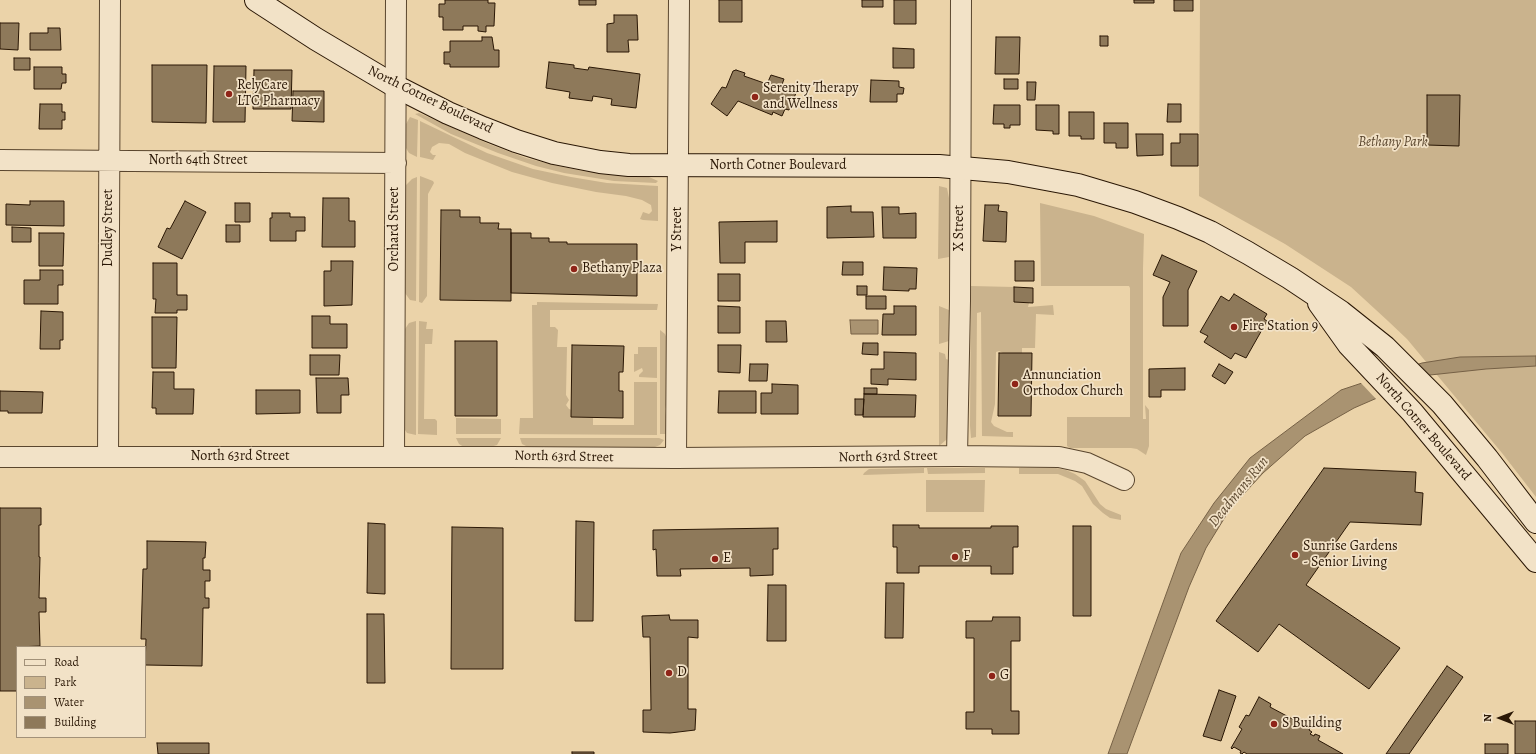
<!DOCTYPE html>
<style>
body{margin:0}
#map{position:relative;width:1536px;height:754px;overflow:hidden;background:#ebd3a9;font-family:Alegreya,serif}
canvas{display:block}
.legend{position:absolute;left:16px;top:646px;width:130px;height:92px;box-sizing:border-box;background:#f2e2c7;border:1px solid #a29179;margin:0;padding:5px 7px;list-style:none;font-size:12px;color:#2a1705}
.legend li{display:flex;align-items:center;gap:8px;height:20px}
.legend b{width:20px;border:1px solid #a29179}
.north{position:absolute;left:1480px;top:698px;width:40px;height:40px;-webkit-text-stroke:3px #f2e2c7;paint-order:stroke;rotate:270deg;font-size:11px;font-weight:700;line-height:16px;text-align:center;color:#2a1705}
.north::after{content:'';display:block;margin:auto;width:14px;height:18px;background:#2a1705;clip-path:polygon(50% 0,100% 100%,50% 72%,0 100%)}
</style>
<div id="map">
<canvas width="1536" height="754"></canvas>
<ul class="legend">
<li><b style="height:5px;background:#f2e2c7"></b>Road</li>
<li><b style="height:11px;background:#cab38d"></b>Park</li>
<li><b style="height:11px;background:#a99371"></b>Water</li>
<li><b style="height:11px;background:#8e795a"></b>Building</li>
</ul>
<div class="north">N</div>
</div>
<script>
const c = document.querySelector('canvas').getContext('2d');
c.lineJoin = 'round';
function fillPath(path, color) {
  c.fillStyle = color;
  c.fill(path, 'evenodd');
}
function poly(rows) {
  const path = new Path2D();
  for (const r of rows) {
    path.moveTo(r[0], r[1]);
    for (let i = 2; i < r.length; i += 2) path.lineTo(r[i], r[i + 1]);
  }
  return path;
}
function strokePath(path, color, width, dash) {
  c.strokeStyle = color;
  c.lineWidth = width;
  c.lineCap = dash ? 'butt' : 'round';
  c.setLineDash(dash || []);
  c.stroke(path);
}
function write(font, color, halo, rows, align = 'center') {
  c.font = font + ' Alegreya,serif';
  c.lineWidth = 3.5;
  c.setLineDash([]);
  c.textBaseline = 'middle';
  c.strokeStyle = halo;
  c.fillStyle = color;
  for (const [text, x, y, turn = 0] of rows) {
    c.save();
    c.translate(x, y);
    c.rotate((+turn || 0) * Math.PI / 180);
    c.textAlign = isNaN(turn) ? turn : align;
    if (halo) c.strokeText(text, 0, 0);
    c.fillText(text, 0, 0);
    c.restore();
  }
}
fillPath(poly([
 [1200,0,1536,0,1536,497,1502,453,1407,339,1388,321,1351,287,1285,244,1199,196],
 [419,113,489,144,526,158,558,166,583,171,649,177,658,181,656,183,614,181,564,173,536,166,498,153,451,134,415,114],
 [410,117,418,120,417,157,409,153,406,148,406,124],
 [420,121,487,153,533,169,571,177,607,183,658,186,658,221,643,220,640,219,643,212,649,214,652,211,651,205,642,200,626,196,596,192,552,183,512,172,465,153,449,144,439,143,432,147,430,152,433,155,436,155,433,160,420,157],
 [420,176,433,181,434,183,428,194,427,296,422,303,419,302],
 [417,177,416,301,410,300,405,293,405,196,406,185,412,179],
 [939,186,947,188,949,198,949,257,938,259],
 [1040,203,1094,216,1144,234,1143,268,1143,419,1146,419,1145,405,1149,410,1149,446,1146,455,1137,449,1131,448,1070,448,1067,446,1067,417,1130,417,1130,288,1129,286,1041,286],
 [971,286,1014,287,1014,302,1029,303,1028,307,1053,305,1054,315,1036,314,1035,348,1022,348,1022,353,1003,353,999,351,996,352,995,404,991,422,994,426,1007,432,1013,432,1013,437,982,436,981,312,977,313,976,437,971,438,970,426],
 [537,302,658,304,657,310,550,310,550,327,555,327,558,330,557,347,567,347,566,395,569,400,566,405,569,409,572,410,571,417,593,418,593,425,634,425,634,382,657,382,657,435,519,434,520,418,533,418,532,305,537,305],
 [939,306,949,310,949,341,939,344],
 [416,321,416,435,407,433,405,430,404,396,405,329,409,323],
 [419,321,427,322,426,329,433,329,432,344,425,344,424,419,435,419,437,421,437,435,418,434],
 [660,330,665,334,667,339,667,401,665,409,666,416,666,434,660,434],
 [638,347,657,347,657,378,639,377,639,375,643,371,642,368,634,372,634,354,638,354],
 [939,352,945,354,946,359,949,360,949,432,946,440,939,446],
 [456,418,501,419,501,434,456,434],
 [456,438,501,438,497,445,490,447,464,447,459,444],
 [520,438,659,438,664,440,660,445,655,447,530,448,522,444],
 [924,468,924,473,863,475,864,473,869,469],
 [927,468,985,468,985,473,928,474],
 [1019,468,1056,468,1066,470,1075,474,1085,481,1100,504,1106,509,1121,515,1121,520,1110,518,1103,513,1093,504,1082,486,1075,481,1058,474,1019,474],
 [926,480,985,480,984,512,926,512]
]), '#cab38d');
const water = poly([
 [850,320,878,320,878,334,851,334,850,320],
 [1536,356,1536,366,1486,369,1430,375,1354,408,1305,436,1263,473,1230,509,1206,548,1189,587,1127,754,1108,754,1181,553,1214,503,1250,458,1341,390,1422,363,1460,357,1536,356]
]);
fillPath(water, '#a99371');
strokePath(water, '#766146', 1);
fillPath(poly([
 [1416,363,1428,378,1377,400,1360,382]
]), '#ebd3a9');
const building = poly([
 [445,0,488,0,488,3,495,3,494,26,486,26,486,32,478,31,478,26,463,26,463,30,443,30,443,17,439,17,439,4,445,4,445,0],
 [579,0,596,0,596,5,579,5,579,0],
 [719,0,742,0,742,22,719,22,719,0],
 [862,0,883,0,883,7,862,7,862,0],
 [894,0,916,0,916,24,894,24,894,0],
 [1134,0,1154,0,1154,3,1134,3,1134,0],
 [1174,0,1193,0,1193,11,1174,11,1174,0],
 [614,15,637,15,638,40,628,40,629,52,607,52,607,24,614,23,614,15],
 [0,23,19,23,18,50,0,49,0,23],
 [48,28,60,28,61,50,30,50,30,33,48,33,48,28],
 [1100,36,1108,36,1108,46,1100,46,1100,36],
 [482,37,492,37,494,50,499,50,499,67,450,67,450,64,444,64,444,52,450,52,450,41,482,41,482,37],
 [996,37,1020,37,1019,74,995,74,996,37],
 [893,48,914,49,914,68,893,68,893,48],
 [14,58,30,58,30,70,14,70,14,58],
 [549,62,574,65,574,68,588,70,589,67,640,74,636,108,611,105,612,99,593,96,592,101,569,98,570,92,546,88,549,62],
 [152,65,207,65,206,123,152,122,152,65],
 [214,66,246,66,245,122,213,122,214,66],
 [34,67,62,67,62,74,66,74,66,83,62,83,61,89,34,89,34,67],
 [254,70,292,70,291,109,253,109,254,70],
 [736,70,745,73,744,76,767,84,771,75,784,79,780,90,783,91,785,88,796,93,789,110,785,109,782,116,773,112,772,115,738,101,727,116,711,104,722,87,726,88,733,71,736,70],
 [1004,79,1018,79,1018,89,1004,89,1004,79],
 [871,80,899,81,899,87,904,88,903,94,897,94,897,102,870,102,871,80],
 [1027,82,1036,82,1035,100,1027,100,1027,82],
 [293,91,324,91,324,122,292,121,293,91],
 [1427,95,1460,95,1459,146,1427,145,1427,95],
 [40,104,62,104,62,112,65,112,65,120,62,120,62,129,39,129,40,104],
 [1168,104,1181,104,1181,122,1167,122,1168,104],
 [994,105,1020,105,1020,125,1010,125,1010,128,1004,128,1004,124,993,124,994,105],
 [1036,105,1059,105,1059,134,1053,134,1053,131,1036,130,1036,105],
 [1069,112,1094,112,1094,139,1081,139,1081,136,1069,136,1069,112],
 [1104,123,1128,123,1128,148,1116,148,1116,143,1104,143,1104,123],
 [1136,134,1163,134,1163,155,1137,156,1136,134],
 [1180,134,1198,134,1198,166,1171,166,1171,143,1180,143,1180,134],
 [323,198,349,198,349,221,355,221,355,247,322,247,323,198],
 [30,201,64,201,64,226,6,225,6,204,30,205,30,201],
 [185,201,206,212,182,259,158,247,167,228,170,229,185,201],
 [235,203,250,203,250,222,235,222,235,203],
 [985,205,999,205,998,211,1007,212,1006,242,983,241,985,205],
 [851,206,851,212,873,212,874,237,827,238,827,207,851,206],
 [882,207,899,207,899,214,916,213,916,238,883,238,882,207],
 [441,210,460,210,460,217,480,217,480,223,499,223,498,229,511,229,511,301,440,300,441,210],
 [272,213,290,213,290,217,305,217,305,231,296,231,296,241,270,241,270,218,272,218,272,213],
 [777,221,777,242,745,242,745,263,720,263,719,222,777,221],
 [226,225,240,225,240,242,226,242,226,225],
 [12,227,31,228,31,242,12,242,12,227],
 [39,233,64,233,63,266,39,266,39,233],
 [511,233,531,233,531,238,549,238,549,242,567,242,567,244,637,244,637,296,511,293,511,233],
 [1162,255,1197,271,1188,290,1188,326,1163,326,1163,297,1170,282,1153,275,1162,255],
 [331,261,353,261,352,305,324,306,324,271,331,271,331,261],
 [1015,261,1034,261,1034,281,1015,281,1015,261],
 [843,262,863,262,863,275,842,275,843,262],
 [153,263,177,263,177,295,187,295,187,310,177,310,177,313,155,313,156,299,153,299,153,263],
 [884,267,917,268,916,289,909,289,909,291,883,290,884,267],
 [40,270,63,270,63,285,58,285,58,304,24,304,24,280,40,280,40,270],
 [718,274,740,274,740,301,718,301,718,274],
 [857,286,867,286,867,295,857,295,857,286],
 [1014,287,1033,288,1033,303,1014,302,1014,287],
 [1234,294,1267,314,1264,319,1267,321,1246,358,1235,353,1231,359,1204,342,1208,336,1200,332,1221,296,1229,301,1234,294],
 [866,296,886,296,886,309,866,309,866,296],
 [718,306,740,307,740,333,718,333,718,306],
 [894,306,916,306,916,335,882,335,883,314,894,314,894,306],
 [41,311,63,312,63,340,60,340,60,349,40,349,41,311],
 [312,316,330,316,330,324,347,324,347,348,312,348,312,316],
 [152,317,177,317,176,368,152,368,152,317],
 [766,321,786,321,787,342,766,342,766,321],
 [455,341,497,341,497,416,455,416,455,341],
 [863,343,878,343,878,355,862,354,863,343],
 [572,345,624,346,623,372,619,372,619,391,623,391,623,418,571,417,572,345],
 [718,345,741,345,740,373,718,372,718,345],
 [884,352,916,353,916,380,888,379,888,385,871,384,871,369,884,369,884,352],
 [999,353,1032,353,1031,416,998,416,999,353],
 [310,355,340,355,339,375,310,375,310,355],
 [750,364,768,364,767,381,749,381,750,364],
 [1219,364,1233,372,1225,384,1212,376,1219,364],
 [1185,368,1185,390,1161,390,1161,397,1149,397,1149,369,1185,368],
 [153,372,174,372,174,389,194,389,193,414,156,414,156,408,152,408,153,372],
 [316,378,348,378,349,395,341,395,341,413,317,413,316,378],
 [772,384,798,385,798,414,761,414,761,393,772,393,772,384],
 [864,388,877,388,877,394,864,394,864,388],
 [256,390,300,390,300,413,256,414,256,390],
 [0,391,43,392,42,413,8,413,8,411,0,411,0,391],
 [719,391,756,391,756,413,718,413,719,391],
 [864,394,916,395,915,417,863,417,864,394],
 [855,399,864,399,863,415,855,415,855,399],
 [1324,468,1416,472,1415,492,1423,493,1421,525,1350,522,1306,585,1400,648,1369,689,1279,624,1258,652,1216,621,1324,468],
 [0,508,41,508,41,525,39,525,39,557,40,557,39,598,46,598,46,612,39,612,40,646,17,647,17,691,0,691,0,508],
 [576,521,594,522,593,621,575,621,576,521],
 [368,523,385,524,385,594,367,593,368,523],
 [893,525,919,525,919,528,991,528,991,526,1018,526,1018,547,1013,547,1013,574,991,574,991,566,919,566,919,573,897,573,897,547,893,547,893,525],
 [1073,526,1091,526,1091,616,1073,616,1073,526],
 [452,527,503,528,503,669,451,669,452,527],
 [778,528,778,549,773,549,773,575,750,576,750,568,680,569,681,576,657,576,656,549,653,550,653,530,778,528],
 [147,541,206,542,205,558,203,558,203,570,210,570,210,581,205,581,205,598,209,598,209,608,203,608,202,666,145,665,146,639,141,639,143,569,147,569,147,541],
 [886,583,904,583,903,638,885,638,886,583],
 [768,585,786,585,786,641,767,641,768,585],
 [367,614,384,614,385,683,367,683,367,614],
 [669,615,670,620,698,620,698,638,688,637,688,709,696,709,695,730,670,733,643,732,643,710,651,710,650,637,643,637,642,616,669,615],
 [993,617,1020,617,1020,641,1011,641,1011,711,1019,711,1019,734,992,734,992,729,966,729,966,712,974,712,974,638,966,638,966,621,992,621,993,617],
 [1447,666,1463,677,1409,754,1386,754,1447,666],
 [1219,690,1236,696,1221,741,1203,736,1219,690],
 [1259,697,1271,704,1270,707,1298,722,1300,719,1311,726,1309,730,1312,732,1310,734,1314,736,1315,734,1320,736,1318,740,1343,754,1247,754,1244,752,1242,754,1240,753,1241,751,1234,747,1232,749,1231,748,1242,729,1239,727,1246,715,1249,716,1259,697],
 [1515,721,1536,721,1536,754,1515,754,1515,721],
 [157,743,209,743,209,754,158,754,157,743],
 [1485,744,1508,744,1508,754,1485,754,1485,744],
 [572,752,594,752,594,754,572,754,572,752]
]);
fillPath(building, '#8e795a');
strokePath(building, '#2a1705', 1);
const street = poly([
 [0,160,396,163],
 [957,456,960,301,961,0],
 [0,457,510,457,676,458,957,456,1059,457,1087,463,1124,480],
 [108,457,110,0],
 [394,457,396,0],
 [676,458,679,0]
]);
const secondary = poly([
 [256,0,316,39,395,86,448,113,483,128,516,141,554,153,600,162,629,165,939,166,1008,172,1078,185,1135,202,1178,218,1210,232,1248,253,1290,278,1341,312,1385,347,1442,404,1487,458,1536,522],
 [1319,303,1349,345,1412,412,1536,561]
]);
strokePath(street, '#5a462e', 22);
strokePath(secondary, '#2a1705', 24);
strokePath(street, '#f2e2c7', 20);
strokePath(secondary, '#f2e2c7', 22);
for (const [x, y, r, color] of [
 [229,94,4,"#8f2418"],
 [755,97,4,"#8f2418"],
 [574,269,4,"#8f2418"],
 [1234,327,4,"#8f2418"],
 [1015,384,4,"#8f2418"],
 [1295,555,4,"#8f2418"],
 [955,557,4,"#8f2418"],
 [715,559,4,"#8f2418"],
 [669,673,4,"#8f2418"],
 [992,676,4,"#8f2418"],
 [1274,724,4,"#8f2418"]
]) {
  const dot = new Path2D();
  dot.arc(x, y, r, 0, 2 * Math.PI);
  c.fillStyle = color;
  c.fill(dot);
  strokePath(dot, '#f2e2c7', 1.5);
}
write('14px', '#2a1705', '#f2e2c7', [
 ["RelyCare",237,86],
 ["LTC Pharmacy",237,102],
 ["Serenity Therapy",763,89],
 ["and Wellness",763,105],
 ["Bethany Plaza",582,269],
 ["Fire Station 9",1242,327],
 ["Annunciation",1023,376],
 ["Orthodox Church",1023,392],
 ["Sunrise Gardens",1303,547],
 ["- Senior Living",1303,563],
 ["F",963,557],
 ["E",723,559],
 ["D",677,673],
 ["G",1000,676],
 ["S Building",1282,724]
], 'left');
write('14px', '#2a1705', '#f2e2c7', [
 ["North Cotner Boulevard",430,100,26],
 ["North 64th Street",198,161],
 ["North Cotner Boulevard",778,166],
 ["Dudley Street",109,228,-90],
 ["X Street",960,228,-90],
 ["Orchard Street",395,229,-90],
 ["Y Street",678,229,-90],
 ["North Cotner Boulevard",1423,427,49],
 ["North 63rd Street",240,457],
 ["North 63rd Street",564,457,1],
 ["North 63rd Street",888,457,-1]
]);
write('italic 14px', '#5a462e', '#f2e2c7', [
 ["Bethany Park",1393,143]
]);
write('italic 15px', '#5d4930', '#f2e2c7', [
 ["Deadmans Run",1239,492,-51]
]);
</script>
